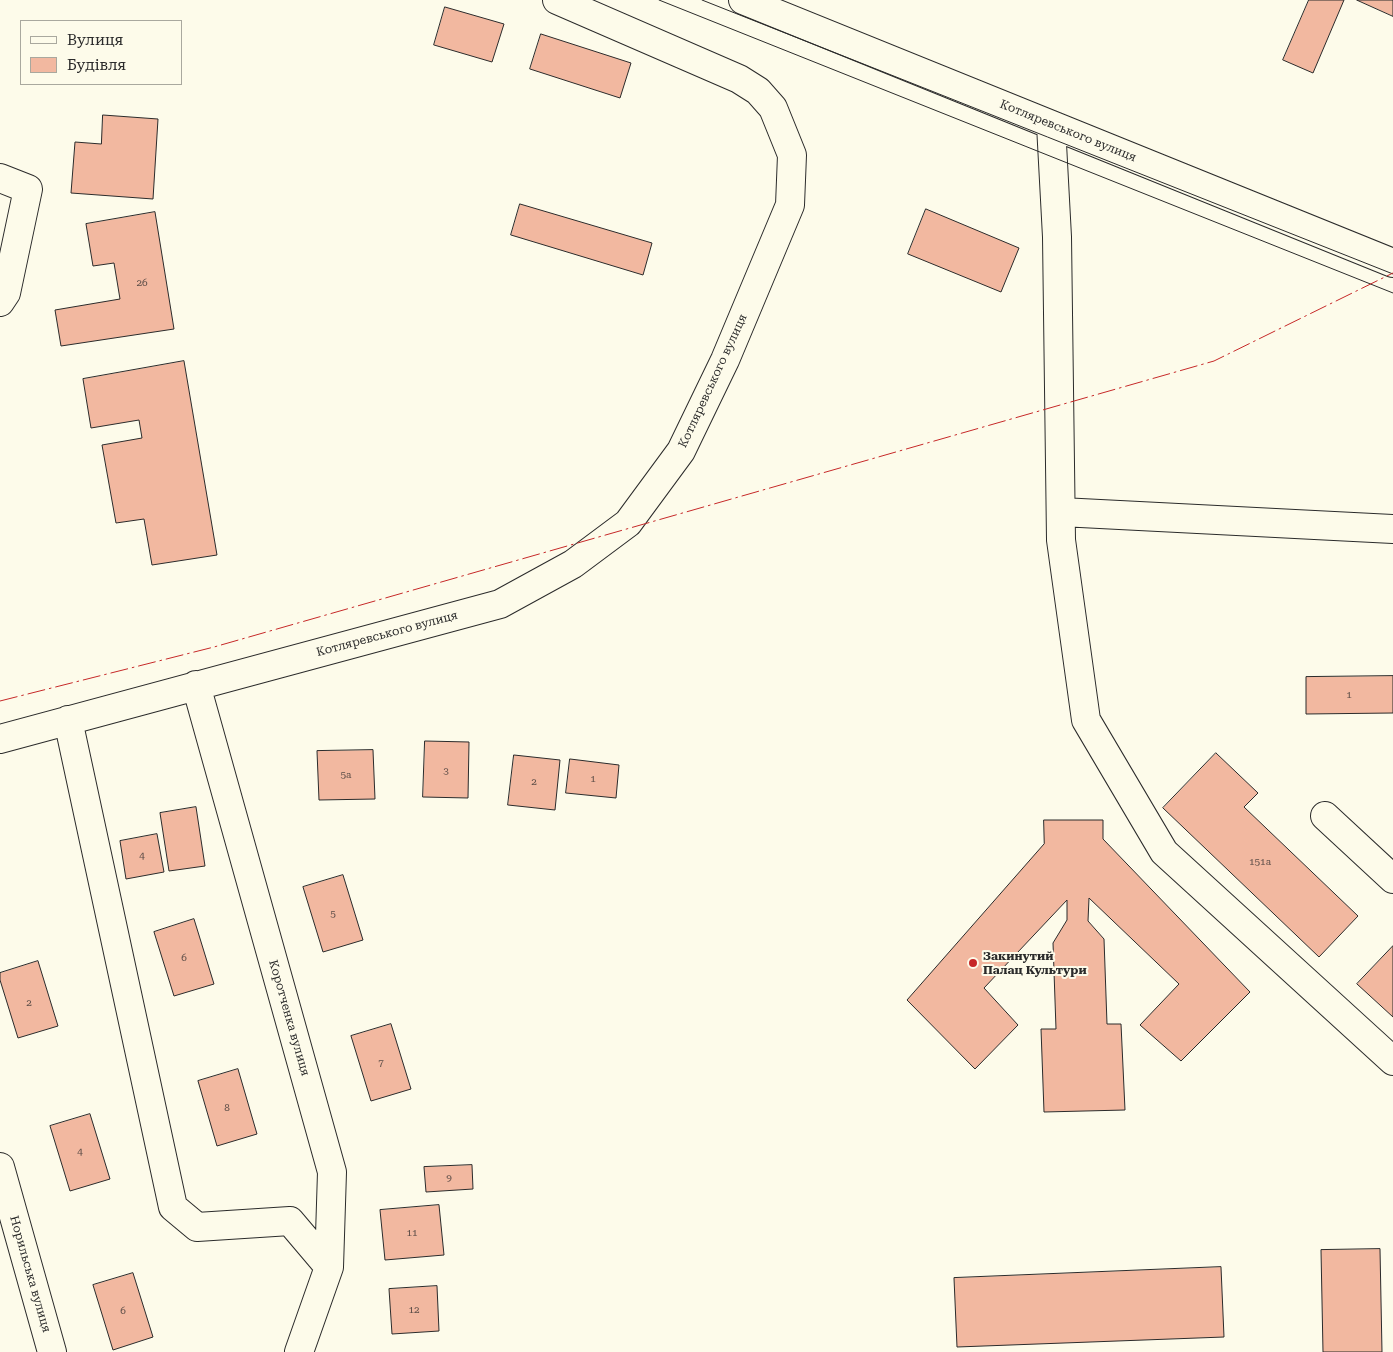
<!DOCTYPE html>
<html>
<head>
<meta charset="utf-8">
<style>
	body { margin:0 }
	#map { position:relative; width:1393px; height:1352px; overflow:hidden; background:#fdfbea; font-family:"Roboto Serif",serif }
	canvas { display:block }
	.legend { position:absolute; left:20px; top:20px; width:162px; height:65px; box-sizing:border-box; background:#fdfbea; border:1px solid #a9a89e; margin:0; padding:6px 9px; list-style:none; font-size:15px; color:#2b2b2b }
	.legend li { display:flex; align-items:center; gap:10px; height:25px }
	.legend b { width:25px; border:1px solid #a9a89e }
</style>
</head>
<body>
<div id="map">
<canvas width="1393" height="1352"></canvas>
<ul class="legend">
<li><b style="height:6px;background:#fdfbea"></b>Вулиця</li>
<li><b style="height:14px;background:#f2b8a0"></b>Будівля</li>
</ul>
</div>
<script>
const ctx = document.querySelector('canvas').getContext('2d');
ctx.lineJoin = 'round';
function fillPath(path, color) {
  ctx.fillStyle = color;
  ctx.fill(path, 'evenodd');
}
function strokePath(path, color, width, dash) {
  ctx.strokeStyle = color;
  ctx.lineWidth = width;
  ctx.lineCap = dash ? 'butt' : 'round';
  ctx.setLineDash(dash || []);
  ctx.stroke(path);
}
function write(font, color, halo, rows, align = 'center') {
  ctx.font = font + ' "Roboto Serif",serif';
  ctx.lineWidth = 4;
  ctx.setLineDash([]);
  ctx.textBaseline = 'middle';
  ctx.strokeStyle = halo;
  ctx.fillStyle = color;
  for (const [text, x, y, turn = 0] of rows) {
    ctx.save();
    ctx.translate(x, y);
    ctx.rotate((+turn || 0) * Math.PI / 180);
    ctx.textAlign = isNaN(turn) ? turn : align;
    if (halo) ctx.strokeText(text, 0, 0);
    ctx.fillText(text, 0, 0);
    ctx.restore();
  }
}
const building = new Path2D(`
	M1309,0H1344L1313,73L1283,60Z
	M1357,0H1393V16Z
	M445,7L504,24L492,62L434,45Z
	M541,34L631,63L620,98L530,69Z
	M103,115L158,119L153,199L71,193L75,142L101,144Z
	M520,204L652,243L643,275L511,235Z
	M926,209L1019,248L1001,292L908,254Z
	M155,212L174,329L61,346L55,310L120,299L114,263L93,266L86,224Z
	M184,361L217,555L152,565L144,519L116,523L102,445L142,438L139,420L91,428L83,379Z
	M1393,676V713L1306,714V677Z
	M425,741L469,742L468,798L423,797Z
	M373,750L375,799L319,800L317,751Z
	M1216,753L1258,793L1244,807L1358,916L1319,957L1163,808Z
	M514,755L560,760L555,810L508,805Z
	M570,759L619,765L616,798L566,793Z
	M196,807L205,866L169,871L160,813Z
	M1044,820H1103V839L1250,992L1181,1061L1140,1025L1179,984L1089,898L1088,921L1104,939L1107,1024H1121L1125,1110L1044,1112L1041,1029H1056L1053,943L1067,920V900L984,988L1018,1025L975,1069L907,1000L1044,844Z
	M157,834L164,872L126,879L120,841Z
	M343,875L363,940L323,952L303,887Z
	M194,919L214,984L174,996L154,932Z
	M1393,946V1017L1357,984Z
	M38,961L58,1026L18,1038L0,980V973Z
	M391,1024L411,1089L371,1101L351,1036Z
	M238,1069L257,1134L217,1146L198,1081Z
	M90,1114L110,1179L70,1191L50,1126Z
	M472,1165L473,1189L426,1192L424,1167Z
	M439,1205L444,1255L385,1260L380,1210Z
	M1380,1249L1382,1352H1323L1321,1250Z
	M1221,1267L1224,1337L957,1347L954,1278Z
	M133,1273L153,1337L113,1350L93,1285Z
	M437,1286L439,1331L392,1334L389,1289Z`);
const minor = new Path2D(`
	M743,0L1393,263
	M1051,125L1057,237L1061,540L1086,720L1164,852L1393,1061
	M0,178L28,189L6,293L0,302
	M1061,512L1393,529
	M196,685L332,1172L329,1267L299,1352
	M68,720L173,1207L197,1227L290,1221L329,1267
	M0,739L500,604L573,564L628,523L681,451L725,360L790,205L792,155L773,108L758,91L739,79L557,0
	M1325,816L1393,879
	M0,1167L52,1352`);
const tram = new Path2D(`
	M659,0L1393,293
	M702,0L1393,274`);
const power = new Path2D(`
	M0,701L214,647L1214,361L1393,273`);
const markers = [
	[973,963,5,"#c62828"]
];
const numberNames = [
	["26",142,283],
	["1",1349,695],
	["3",446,771],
	["5а",346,775],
	["1",593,779],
	["2",534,782],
	["4",142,856],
	["151а",1260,862],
	["5",333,914],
	["6",184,958],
	["2",29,1003],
	["7",381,1063],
	["8",227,1108],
	["4",80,1152],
	["9",449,1178],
	["11",412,1233],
	["12",414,1310],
	["6",123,1311]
];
const streetNames = [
	["Котляревського вулиця",1068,131,22],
	["Котляревського вулиця",713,381,-65],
	["Котляревського вулиця",387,634,-15],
	["Коротченка вулиця",289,1018,74],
	["Норильська вулиця",30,1274,74]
];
const poiNames = [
	["Закинутий",983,956],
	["Палац Культури",983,970]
];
fillPath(building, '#f2b8a0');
strokePath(building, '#2b2b2b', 1);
strokePath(minor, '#2b2b2b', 30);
strokePath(minor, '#fdfbea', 28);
strokePath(tram, '#2b2b2b', 1);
strokePath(power, '#c62828', 1, [18, 4, 2.5, 4]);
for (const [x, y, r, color] of markers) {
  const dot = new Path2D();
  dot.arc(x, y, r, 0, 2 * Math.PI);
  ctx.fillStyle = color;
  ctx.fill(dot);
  strokePath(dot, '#fdfbea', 2);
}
write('10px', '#5d4e48', null, numberNames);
write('12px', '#2b2b2b', '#fdfbea', streetNames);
write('bold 12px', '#2b2b2b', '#fdfbea', poiNames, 'left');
</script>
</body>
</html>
